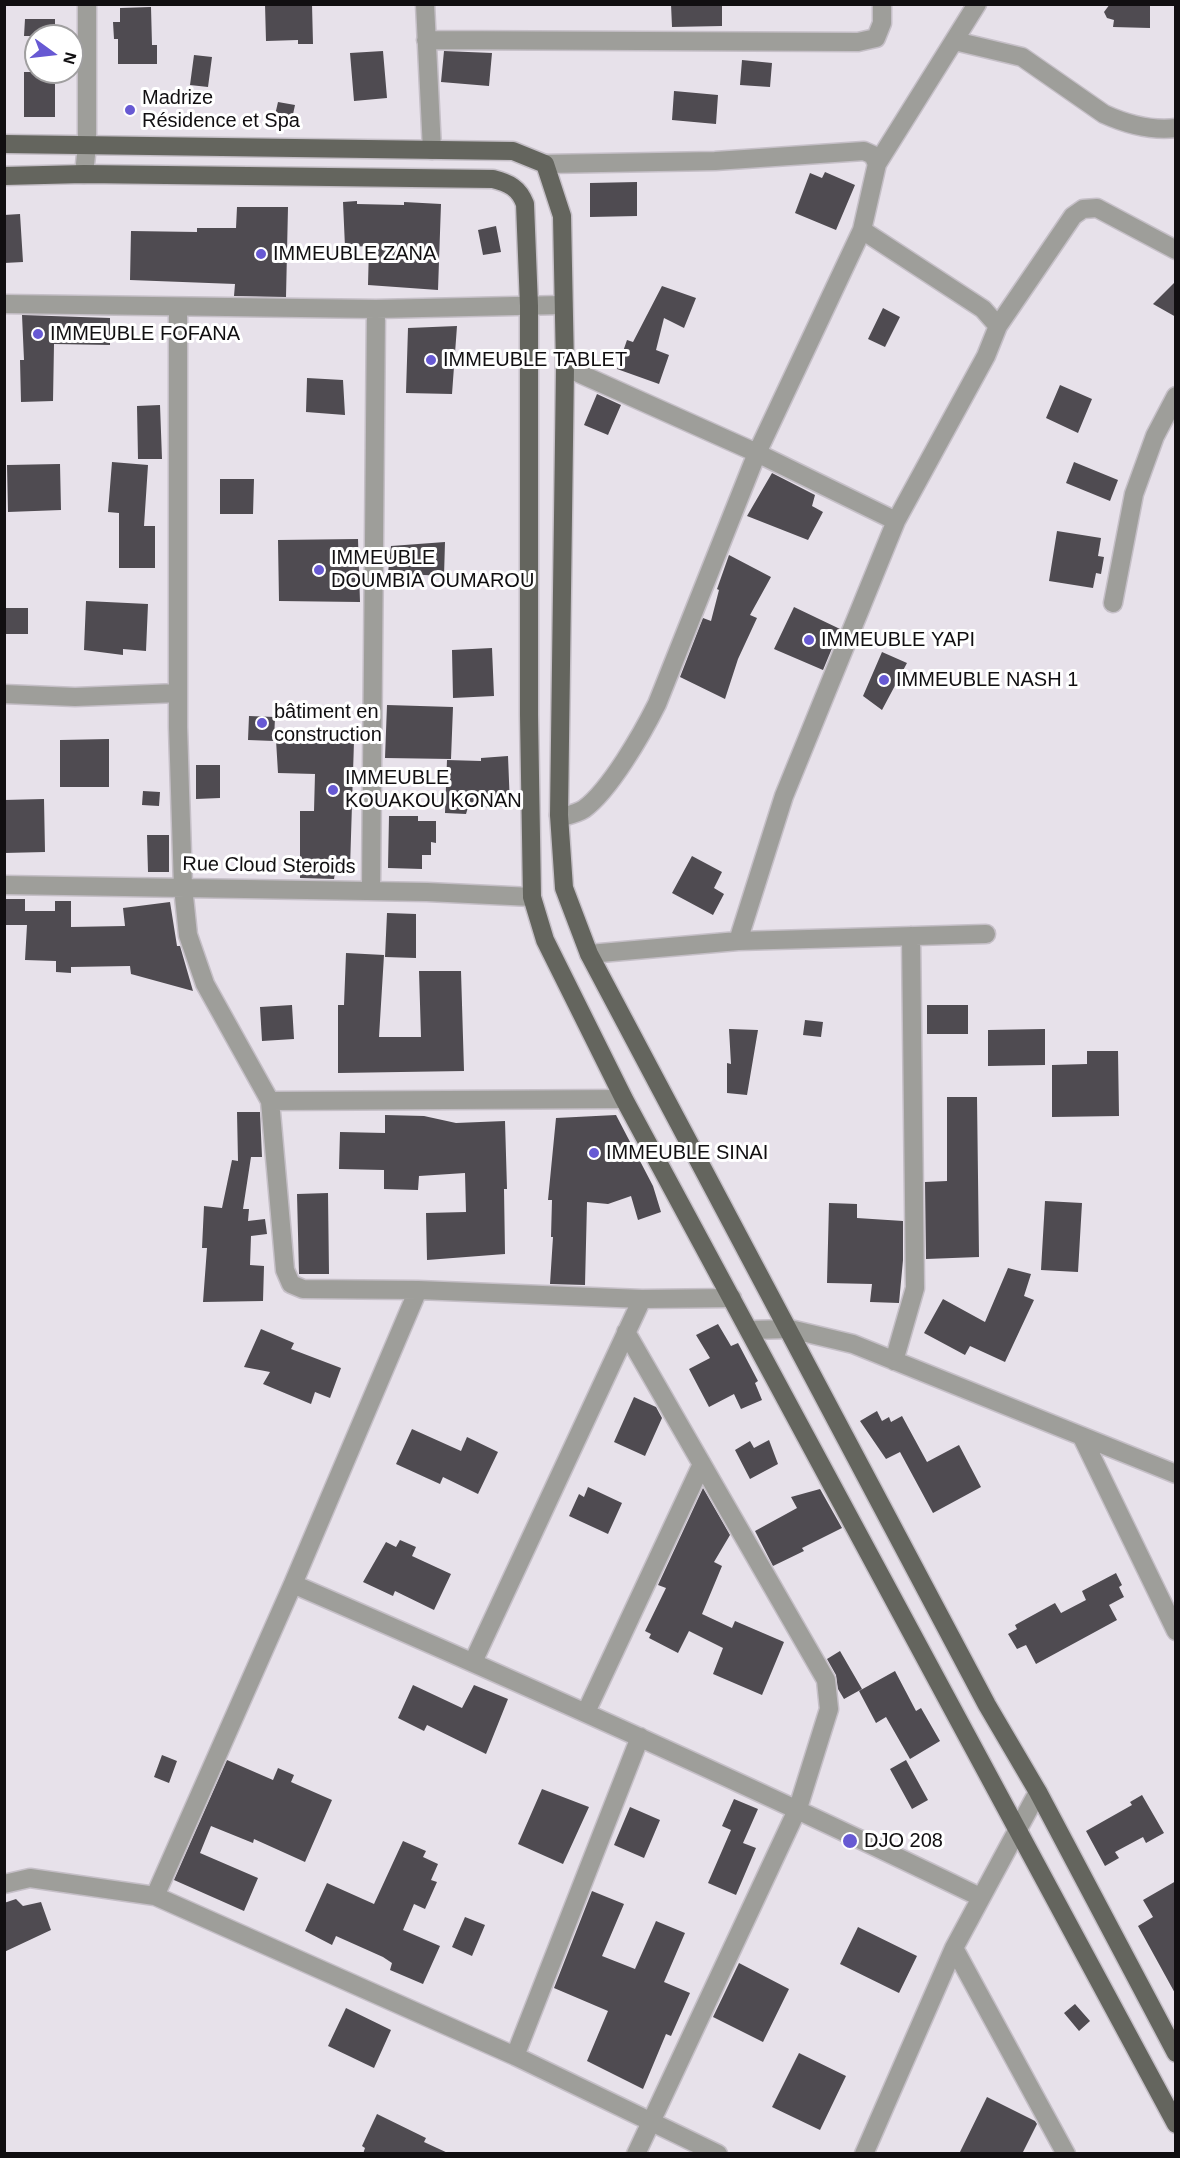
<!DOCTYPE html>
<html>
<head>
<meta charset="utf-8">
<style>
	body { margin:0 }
	#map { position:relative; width:1180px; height:2158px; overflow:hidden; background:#e7e1ea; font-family:Helvetica,sans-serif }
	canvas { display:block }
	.frame { position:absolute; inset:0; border:6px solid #110f11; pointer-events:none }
	.north { position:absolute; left:24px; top:24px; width:60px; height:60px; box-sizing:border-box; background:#fff; border:2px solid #a09fa0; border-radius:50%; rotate:105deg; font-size:16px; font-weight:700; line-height:24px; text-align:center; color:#110f11 }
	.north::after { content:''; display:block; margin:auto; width:21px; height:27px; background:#6759d3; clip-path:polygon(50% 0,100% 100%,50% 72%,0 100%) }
</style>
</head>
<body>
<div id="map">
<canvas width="1180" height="2158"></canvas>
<div class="frame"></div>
<div class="north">N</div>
</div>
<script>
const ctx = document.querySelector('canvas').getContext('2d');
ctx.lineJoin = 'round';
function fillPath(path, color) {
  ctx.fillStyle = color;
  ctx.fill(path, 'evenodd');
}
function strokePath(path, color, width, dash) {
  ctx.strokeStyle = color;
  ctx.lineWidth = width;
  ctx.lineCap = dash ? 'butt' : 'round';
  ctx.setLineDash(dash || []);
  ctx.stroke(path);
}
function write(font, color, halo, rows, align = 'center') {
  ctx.font = font + ' Helvetica,sans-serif';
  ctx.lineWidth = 6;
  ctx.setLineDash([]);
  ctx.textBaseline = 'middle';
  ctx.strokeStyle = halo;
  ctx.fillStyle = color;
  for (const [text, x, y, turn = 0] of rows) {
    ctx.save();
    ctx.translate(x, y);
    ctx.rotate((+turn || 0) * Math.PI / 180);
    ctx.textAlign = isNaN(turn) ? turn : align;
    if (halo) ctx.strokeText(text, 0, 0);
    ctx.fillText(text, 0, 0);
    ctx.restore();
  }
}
const building = new Path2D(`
	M265,4H312L313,44H298V40L266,41Z
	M671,4H722V26L672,27Z
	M1110,4L1150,5V28L1113,27L1114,20L1107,18L1104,12Z
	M151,7L152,45H157V64H118V39H114L113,22H120V8Z
	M25,19H55V36H24Z
	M383,51L387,98L354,101L350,53Z
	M444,51L492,53L489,86L441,82Z
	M194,55L212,57L208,87L190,85Z
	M742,60L772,63L770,87L740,85Z
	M24,72H55V117H24Z
	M674,91L718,95L716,124L672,120Z
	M278,102L295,105L292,119L275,115Z
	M825,172L855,185L836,230L795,213L810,173L822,178Z
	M637,182V216L590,217V183Z
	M357,201V204L404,205V202L441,204L438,290L368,285L369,246L345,247L343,202Z
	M237,207H288L286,297L234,296L235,284L130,280L131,231L197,232V228H236Z
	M20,214L23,262L4,263V215Z
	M496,226L501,252L483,255L478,230Z
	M1176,281V317L1153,304Z
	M662,286L696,298L684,328L664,318L656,350L669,355L659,384L617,369L627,340L633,342Z
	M883,308L900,317L885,347L868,339Z
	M22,315L110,318V345L54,344L53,401L21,402L20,360H24Z
	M457,326L452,394L406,393L408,328Z
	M307,378L343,380L345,415L306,412Z
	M1060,385L1092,399L1078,433L1046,418Z
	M597,394L621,405L608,435L584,425Z
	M160,405L162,459H138L137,406Z
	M112,462L148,465L144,526H155V568H119V513L108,512Z
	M1074,462L1118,480L1110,501L1066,483Z
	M60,464L61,510L8,512L7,465Z
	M772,473L815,495L812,506L823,512L808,540L747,516Z
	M220,479H254L253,514H220Z
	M1057,531L1101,538L1098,556L1104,557L1101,574L1096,573L1093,588L1049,581Z
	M358,539L360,602L279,601L278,540Z
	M445,542L444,576L405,574L404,582H387L391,546Z
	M729,555L771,577L750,615L757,618L738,659L725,699L680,677L703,618L711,621L719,590L717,589Z
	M86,601L148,604L146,651L123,649V655L84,650Z
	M794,607L840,629L823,670L774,649Z
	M4,608H28V634H4Z
	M492,648L494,696L453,698L452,650Z
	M882,652L907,663L882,710L863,696Z
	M387,705L453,707L451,759L385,758Z
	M249,716L275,717L274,741L248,740Z
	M109,739V787H60V740Z
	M276,740L354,741L350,868L336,867L334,879L300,878V811H314L315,774L278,773Z
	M508,756L510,806L472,808L469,804L466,814L445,813L447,760L481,761V758Z
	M196,765H220V798L196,799Z
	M143,791L160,792L159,806L142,805Z
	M44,799L45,852L4,853V800Z
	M389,816H418V821H436V843L431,842V855H422V869L388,868Z
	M147,835H169V872H148Z
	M692,856L722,872L714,888L724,894L713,915L672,893Z
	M4,899H25V911H55V901H71V927L125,926L123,908L170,902L177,946H180L193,991L131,974L130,966L71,967V973L56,972V961L25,960L27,925H4Z
	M387,913L416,914V958L385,957Z
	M346,953L384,955L379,1037H421L419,971H461L464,1071L338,1073V1005H344Z
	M292,1005L294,1039L262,1041L260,1007Z
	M927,1005H968V1034H927Z
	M805,1020L823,1022L821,1037L803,1035Z
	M729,1029L758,1030L747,1095L727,1093V1063L731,1064Z
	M1045,1029V1065L988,1066V1030Z
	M1087,1051H1118L1119,1116L1052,1117V1065L1087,1064Z
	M947,1097H977L979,1257L926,1259L925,1182L947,1181Z
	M237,1112H260L262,1157H251L243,1209H249L248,1221L265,1219L267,1234L251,1236L250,1265L264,1266L263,1301L203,1302L207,1248H202L204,1206L222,1208L232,1160L238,1161Z
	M385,1115L424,1116L456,1123L505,1121L507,1189H504L505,1254L427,1260L426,1213L466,1212L465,1173L419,1176L418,1190L384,1189V1170L339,1169L340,1132L385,1133Z
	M616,1115L653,1186L661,1212L638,1220L631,1196L608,1204L587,1202L585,1285L550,1284L553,1237H551L552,1200H548L556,1118Z
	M328,1193L329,1274H299L297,1194Z
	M1045,1201L1082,1203L1078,1272L1041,1270Z
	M829,1203L857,1204V1218L903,1221V1260L899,1303L870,1302L872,1284L827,1283Z
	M1008,1268L1031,1274L1024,1296L1034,1300L1005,1362L970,1346L965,1355L924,1333L943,1299L985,1322Z
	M718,1324L731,1346L738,1343L758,1381L755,1383L762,1400L741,1409L734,1394L709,1407L689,1369L710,1358L696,1335Z
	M261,1329L294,1343L291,1349L341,1368L330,1398L315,1392L311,1404L263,1384L270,1372L244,1367Z
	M634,1397L656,1407L662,1418L645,1456L614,1442Z
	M877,1411L882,1421L889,1417L891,1422L902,1416L927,1462L959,1445L981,1487L933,1513L900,1452L886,1459L860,1421Z
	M412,1429L461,1451L467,1437L498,1452L478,1494L443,1477L440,1484L396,1464Z
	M769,1440L778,1464L750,1479L735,1450L750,1441L754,1448Z
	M588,1487L622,1503L608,1534L569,1516L579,1494L584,1497Z
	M703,1488L730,1535L714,1562L722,1566L702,1614L732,1628L735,1621L784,1642L762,1695L713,1674L723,1648L689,1631L678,1653L649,1638L651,1634L645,1631L666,1588L658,1585Z
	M820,1489L842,1528L802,1548L804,1551L773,1566L755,1531L797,1508L791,1497Z
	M400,1540L416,1547L412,1556L451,1574L434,1610L395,1591L393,1596L363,1582L386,1542L396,1547Z
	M1116,1573L1122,1585L1119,1587L1124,1597L1109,1605L1117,1620L1036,1664L1026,1645L1017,1649L1008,1634L1017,1629L1015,1625L1055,1603L1061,1613L1086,1600L1082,1591Z
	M840,1651L862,1689L844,1699L838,1689L836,1675L827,1659Z
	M895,1671L916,1711L921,1708L940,1741L910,1759L886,1717L876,1723L859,1691Z
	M413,1685L462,1708L474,1685L508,1699L486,1754L427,1725L424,1731L398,1718Z
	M162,1755L177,1761L169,1783L154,1777Z
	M227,1760L273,1780L278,1768L294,1775L291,1782L332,1800L305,1862L254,1839L253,1843L211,1826L200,1853L258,1878L244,1911L174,1880Z
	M906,1760L928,1800L912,1809L890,1769Z
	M542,1789L589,1807L563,1864L518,1844Z
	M1142,1795L1164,1833L1146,1843L1143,1837L1115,1852L1119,1858L1105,1866L1086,1831L1132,1805L1130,1802Z
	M734,1799L758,1809L743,1843L756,1848L736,1895L708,1883L731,1830L722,1826Z
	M630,1807L660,1820L644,1858L614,1845Z
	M403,1841L426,1851L423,1857L438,1864L431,1880L437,1882L425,1909L414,1904L403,1930L440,1946L423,1984L390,1970L392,1963L383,1957L336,1936L332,1945L305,1931L327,1883L374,1904Z
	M1176,1881V1995L1138,1926L1153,1917L1143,1900Z
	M592,1891L624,1904L602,1956L635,1969L656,1921L685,1933L664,1982L690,1993L671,2036L666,2034L643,2089L587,2061L608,2011L554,1988Z
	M16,1899L23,1906L41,1902L51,1930L4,1952V1903Z
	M465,1917L485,1925L472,1956L452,1947Z
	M858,1927L917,1956L899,1993L840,1964Z
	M739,1963L789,1989L763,2042L713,2017Z
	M1075,2004L1090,2021L1079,2031L1064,2013Z
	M346,2008L391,2030L374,2068L328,2046Z
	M799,2053L846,2076L820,2130L772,2107Z
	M987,2097L1035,2121L1037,2124L1022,2154H959Z
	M377,2114L426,2138L424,2142L450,2154H363L365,2148L362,2146Z`);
const minor = new Path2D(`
	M425,4L432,150
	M426,40L858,42L876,38L882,23V4
	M955,41L1022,57L1104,114C1126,124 1151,131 1176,128
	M545,164L715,161L864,151L873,155L877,164L862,230L757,453L657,704C642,734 610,790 584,809C578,813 569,815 562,817L559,815
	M877,164L977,4
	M84,174L87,145V4
	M4,304L376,309L562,305
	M178,307V727L183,887L188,935L205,984L270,1101L285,1270L291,1284L303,1289L418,1290L642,1299L732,1298
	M998,326L1073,216L1083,209L1097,208L1176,250
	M565,367L757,453L896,521
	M1113,603L1134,494L1155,436L1176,396
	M4,694L75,697L178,693
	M4,885L427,892L532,897
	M371,891L376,309
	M738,941L784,796L896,521L986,356L998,326L983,309L862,230
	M589,954L738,941L986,934
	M270,1101L624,1099
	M749,1330L790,1329L853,1344L1176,1474
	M626,1332L826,1680L829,1709L798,1808L636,2154
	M894,1361L915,1288L911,936
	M1082,1437L1176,1631
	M293,1584C524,1684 754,1787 980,1897
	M473,1662L642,1299
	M586,1712L702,1464
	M4,1884L30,1878L155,1896L515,2056L718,2154
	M155,1896L293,1584L418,1290
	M954,1948L1066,2154
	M515,2056L640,1737
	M864,2154L954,1948L1038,1792`);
const major = new Path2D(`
	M4,144L513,151L545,164L562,216L565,367L559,815L564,888L589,954L987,1705L1038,1792L1176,2053
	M4,176L84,174L493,179C509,183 519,188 525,204L529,306V715L532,897L545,940L624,1099L1176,2124`);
const markers = [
	[130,110,6,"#6759d3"],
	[261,254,6,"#6759d3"],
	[38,334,6,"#6759d3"],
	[431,360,6,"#6759d3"],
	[319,570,6,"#6759d3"],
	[809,640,6,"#6759d3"],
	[884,680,6,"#6759d3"],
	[262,723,6,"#6759d3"],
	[333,790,6,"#6759d3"],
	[594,1153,6,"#6759d3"],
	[850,1841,8,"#6759d3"]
];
const poiNames = [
	["Madrize",142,98],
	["Résidence et Spa",142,121],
	["IMMEUBLE ZANA",273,254],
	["IMMEUBLE FOFANA",50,334],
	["IMMEUBLE TABLET",443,360],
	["IMMEUBLE",331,558],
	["DOUMBIA OUMAROU",331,581],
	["IMMEUBLE YAPI",821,640],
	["IMMEUBLE NASH 1",896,680],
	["bâtiment en",274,712],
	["construction",274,735],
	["IMMEUBLE",345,778],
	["KOUAKOU KONAN",345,801],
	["IMMEUBLE SINAI",606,1153],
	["DJO 208",864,1841]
];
const streetNames = [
	["Rue Cloud Steroids",269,866,1]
];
fillPath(building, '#4f4b51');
strokePath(minor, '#c5bfc7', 21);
strokePath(major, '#c5bfc7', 21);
strokePath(minor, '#9e9e9a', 18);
strokePath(major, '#64655e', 18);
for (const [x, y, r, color] of markers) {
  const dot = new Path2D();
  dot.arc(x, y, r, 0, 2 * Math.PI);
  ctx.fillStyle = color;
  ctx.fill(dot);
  strokePath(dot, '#fff', 2);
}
write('20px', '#110f11', '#fff', poiNames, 'left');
write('20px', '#110f11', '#fff', streetNames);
</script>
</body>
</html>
